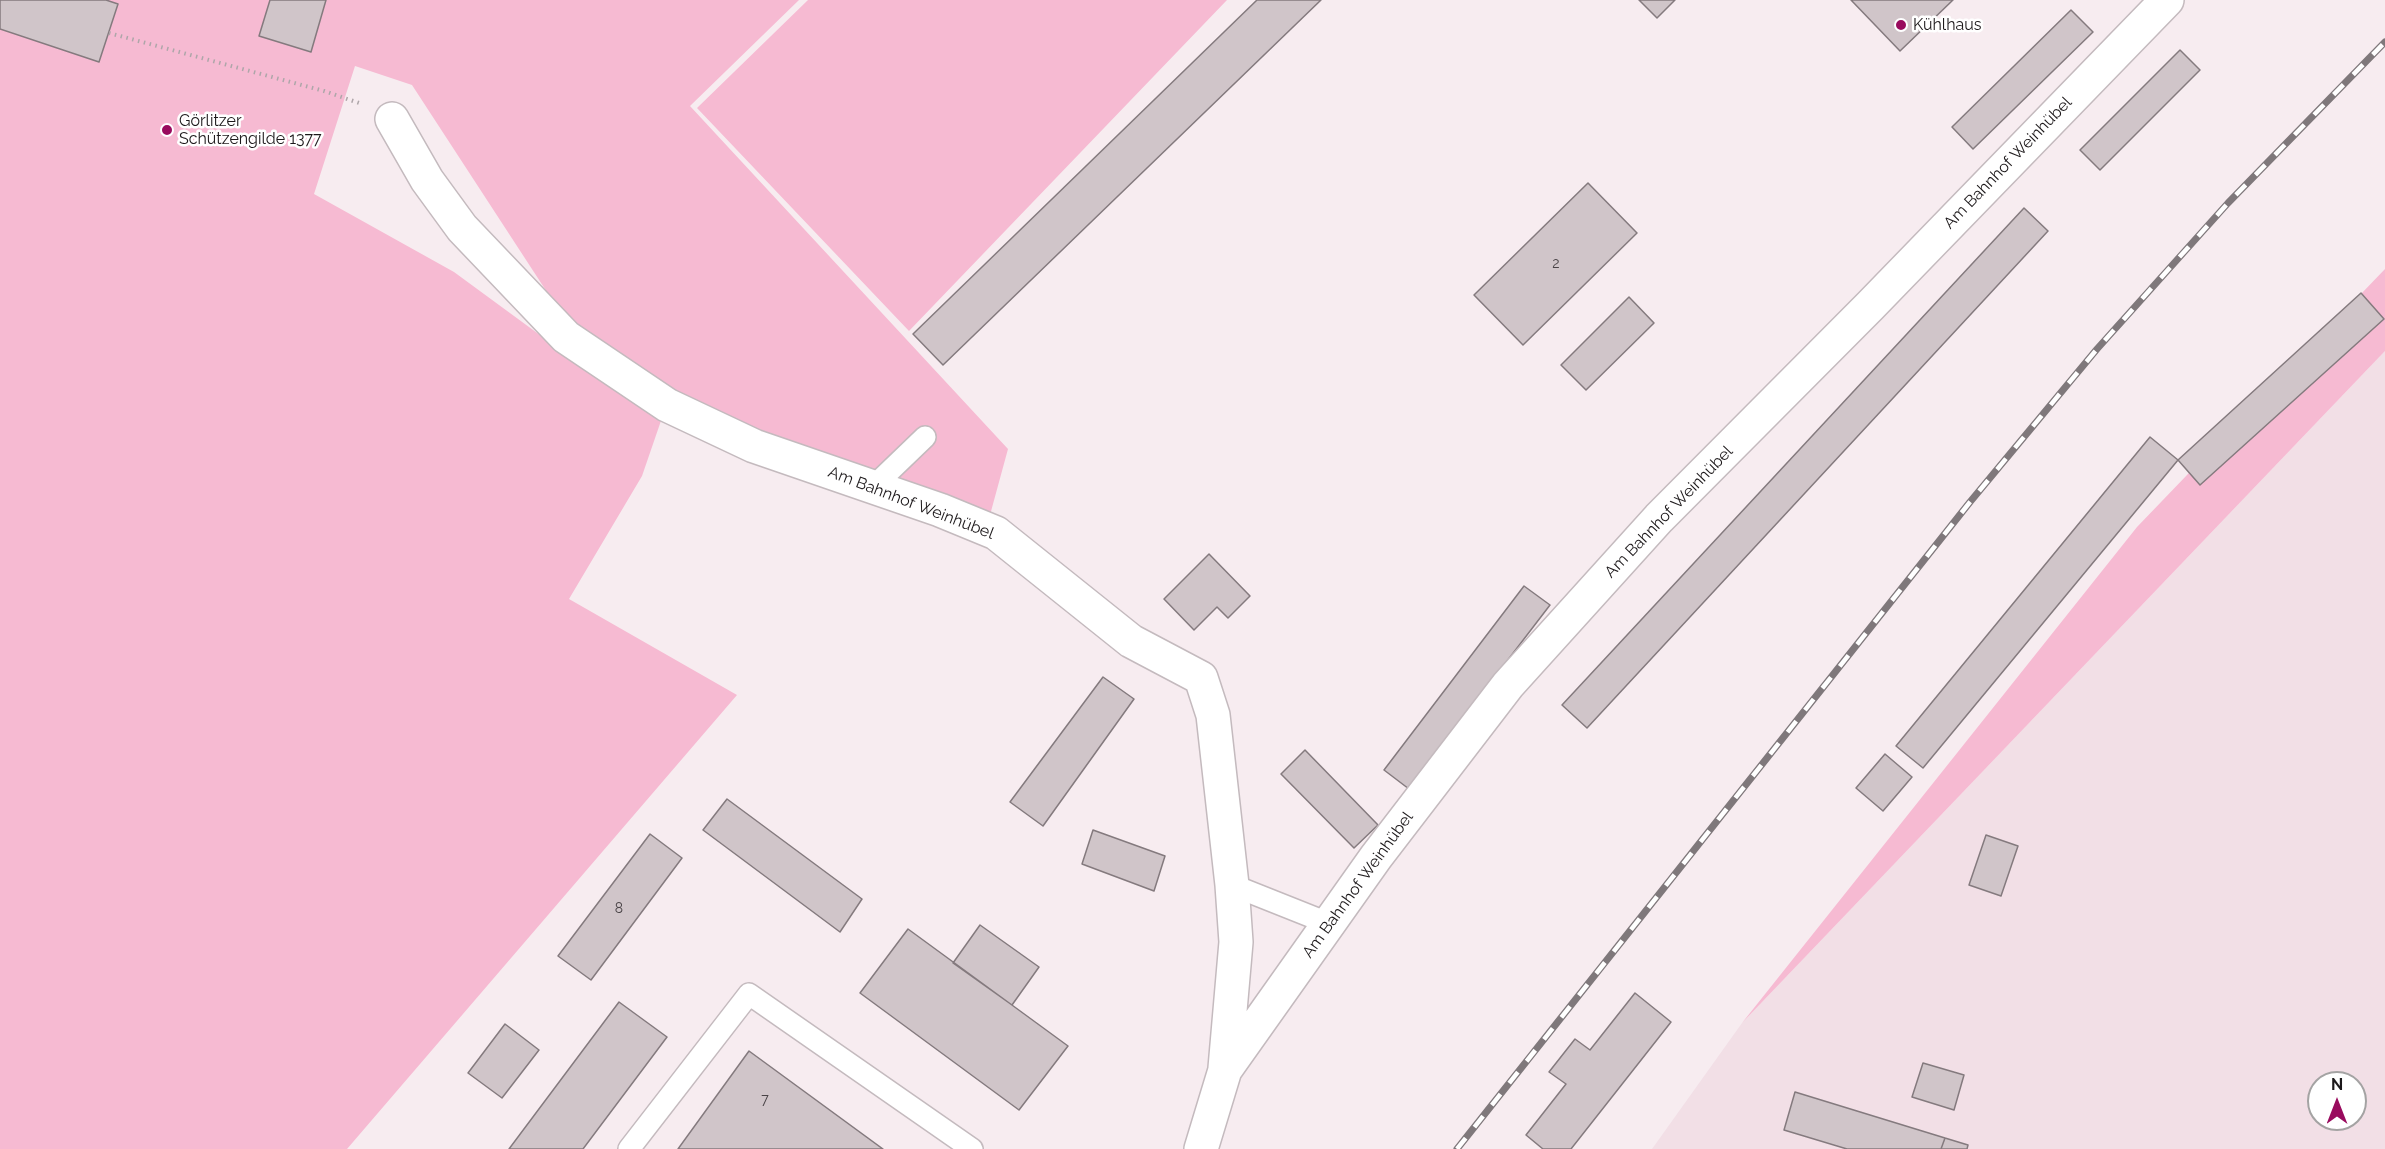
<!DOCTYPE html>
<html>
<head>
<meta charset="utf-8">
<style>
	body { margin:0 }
	#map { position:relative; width:2385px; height:1149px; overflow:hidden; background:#f7ecf0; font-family:Raleway,sans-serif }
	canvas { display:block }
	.north { position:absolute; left:2307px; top:1071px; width:60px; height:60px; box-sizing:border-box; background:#fff; border:2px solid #a4a3a3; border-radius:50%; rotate:0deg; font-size:16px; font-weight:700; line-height:24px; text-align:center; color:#1c181a }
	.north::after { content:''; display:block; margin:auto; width:21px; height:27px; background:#990b5e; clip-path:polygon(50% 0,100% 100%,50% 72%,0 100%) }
</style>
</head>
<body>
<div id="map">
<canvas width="2385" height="1149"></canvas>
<div class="north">N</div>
</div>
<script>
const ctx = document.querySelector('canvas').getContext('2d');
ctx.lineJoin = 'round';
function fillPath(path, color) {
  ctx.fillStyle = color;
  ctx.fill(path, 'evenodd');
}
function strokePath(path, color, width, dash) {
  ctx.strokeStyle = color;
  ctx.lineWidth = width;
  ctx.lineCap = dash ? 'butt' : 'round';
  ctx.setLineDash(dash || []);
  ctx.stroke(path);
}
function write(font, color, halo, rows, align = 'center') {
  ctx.font = font + ' Raleway,sans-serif';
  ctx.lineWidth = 5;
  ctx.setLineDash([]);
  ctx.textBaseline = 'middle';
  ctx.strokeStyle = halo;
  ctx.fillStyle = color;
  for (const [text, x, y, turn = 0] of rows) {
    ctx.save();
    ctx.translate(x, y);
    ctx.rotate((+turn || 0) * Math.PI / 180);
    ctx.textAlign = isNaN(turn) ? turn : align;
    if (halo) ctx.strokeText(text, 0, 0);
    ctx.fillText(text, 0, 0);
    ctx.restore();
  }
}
const built = new Path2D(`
	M2385,351V1149H1652L1742,1023ZM2319,1083H2355V1119H2319Z`);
const green = new Path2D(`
	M0,0H799L690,106L1008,449L990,515L669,396L573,332L412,85L355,66L314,194L454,272L559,349L664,412L642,476L569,599L737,695L347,1149H0Z
	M808,0H1227L909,331L697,108Z
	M2385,269V351L1742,1023L2137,527Z`);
const building = new Path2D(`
	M0,0H106L118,4L99,62L0,29Z
	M270,0H326L311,52L259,36Z
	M1257,0H1321L943,365L913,334Z
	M1639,0H1675L1657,18Z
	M1851,0H1953L1900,51Z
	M2071,10L2093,32L1973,149L1952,127Z
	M2180,50L2200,70L2100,170L2080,150Z
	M1588,183L1637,233L1523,345L1474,295Z
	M2024,208L2048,231L1587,728L1562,705Z
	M2361,293L2384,319L2200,485L2178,460Z
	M1629,297L1654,323L1586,390L1561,365Z
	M2150,437L2178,460L1923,768L1896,746Z
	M1209,554L1250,596L1228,618L1217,607L1194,630L1164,599Z
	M1524,586L1550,605L1409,789L1384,770Z
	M1103,677L1134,699L1043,826L1010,802Z
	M1305,750L1378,825L1354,848L1281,774Z
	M1885,754L1912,777L1883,811L1856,788Z
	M727,799L862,899L840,932L703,830Z
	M1093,830L1165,856L1154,891L1082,864Z
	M650,834L682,858L591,980L558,956Z
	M1986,835L2018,846L2001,896L1969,885Z
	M980,925L1039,967L1012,1005L953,963Z
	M908,929L1068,1046L1019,1110L860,993Z
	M1635,993L1671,1022L1571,1149H1543L1526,1135L1566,1084L1549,1072L1575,1039L1590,1050Z
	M619,1002L667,1037L583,1149H509Z
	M505,1024L539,1050L502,1098L468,1073Z
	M749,1051L883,1149H678Z
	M1923,1063L1964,1075L1954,1110L1912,1097Z
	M1795,1092L1945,1138L1941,1149H1847L1784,1130Z
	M1945,1138L1968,1145L1967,1149H1941Z`);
const path = new Path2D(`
	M109,33L324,91L359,103`);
const service = new Path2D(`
	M873,487L925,437
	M1232,885L1330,924
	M629,1149L749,994L972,1149`);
const minor = new Path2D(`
	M392,119L427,180L462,228L566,337L667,405L754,446L940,510L996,533L1131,641L1201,678L1213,715L1232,885L1236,942L1225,1068
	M1201,1149L1225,1070L1376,857L1508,685L1659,518L1870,306L2167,0`);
const rail = new Path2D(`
	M1457,1149L1970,502L2097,349L2228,203L2385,42`);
const markers = [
	[1901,25,6,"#990b5e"],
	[167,130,6,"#990b5e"]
];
const numberNames = [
	["2",1556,264],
	["8",619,909],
	["7",765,1100]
];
const poiNames = [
	["Kühlhaus",1913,25],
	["Görlitzer",179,121],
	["Schützengilde 1377",179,139]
];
const streetNames = [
	["Am Bahnhof Weinhübel",2008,163,-46],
	["Am Bahnhof Weinhübel",911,503,21],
	["Am Bahnhof Weinhübel",1669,512,-46],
	["Am Bahnhof Weinhübel",1358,885,-54]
];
fillPath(built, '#f2dfe6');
fillPath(green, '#f6bad2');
fillPath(building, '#d0c5c9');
strokePath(building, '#847a7e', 1.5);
strokePath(service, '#c4babe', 24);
strokePath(minor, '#c4babe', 36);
strokePath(path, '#aea6a9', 4, [1.5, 4.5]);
strokePath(service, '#fff', 21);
strokePath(minor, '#fff', 33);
strokePath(rail, '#7f787b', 7);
strokePath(rail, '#fff', 4.5, [14]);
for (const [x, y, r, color] of markers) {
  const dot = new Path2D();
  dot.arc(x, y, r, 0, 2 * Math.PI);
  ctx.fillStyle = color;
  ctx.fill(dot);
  strokePath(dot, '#fff', 2);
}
write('14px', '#494346', null, numberNames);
write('16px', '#1c181a', '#fff', poiNames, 'left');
write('16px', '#1c181a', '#fff', streetNames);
</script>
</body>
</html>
